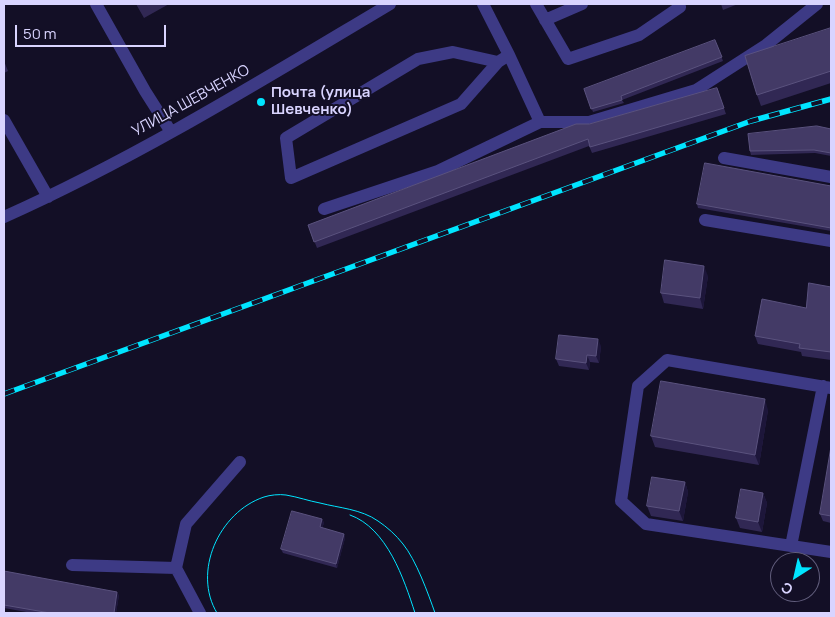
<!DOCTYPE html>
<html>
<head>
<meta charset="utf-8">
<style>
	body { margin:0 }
	#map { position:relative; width:835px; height:617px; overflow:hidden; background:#130f26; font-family:Manrope,sans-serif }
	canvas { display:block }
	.frame { position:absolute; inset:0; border:5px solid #d9d4ff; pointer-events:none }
	.north { position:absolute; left:770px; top:552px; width:50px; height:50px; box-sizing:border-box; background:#130f26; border:1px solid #625e7d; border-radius:50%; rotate:215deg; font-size:14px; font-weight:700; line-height:20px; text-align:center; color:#d9d4ff }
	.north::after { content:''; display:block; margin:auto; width:18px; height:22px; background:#00e5ff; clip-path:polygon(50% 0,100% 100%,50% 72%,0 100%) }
	.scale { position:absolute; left:15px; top:25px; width:151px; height:22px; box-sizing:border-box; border:2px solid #d9d4ff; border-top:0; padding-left:6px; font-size:15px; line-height:18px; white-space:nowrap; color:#d9d4ff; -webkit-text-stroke:4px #130f26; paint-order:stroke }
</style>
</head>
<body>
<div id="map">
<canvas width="835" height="617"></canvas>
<div class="frame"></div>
<div class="north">С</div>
<div class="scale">50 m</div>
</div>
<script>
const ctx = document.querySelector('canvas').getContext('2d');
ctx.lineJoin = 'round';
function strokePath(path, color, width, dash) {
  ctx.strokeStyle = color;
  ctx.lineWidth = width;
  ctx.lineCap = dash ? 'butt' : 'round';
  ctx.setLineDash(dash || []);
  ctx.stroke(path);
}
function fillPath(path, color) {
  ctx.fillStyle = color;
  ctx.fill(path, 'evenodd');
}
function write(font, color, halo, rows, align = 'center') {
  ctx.font = font + ' Manrope,sans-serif';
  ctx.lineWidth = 4;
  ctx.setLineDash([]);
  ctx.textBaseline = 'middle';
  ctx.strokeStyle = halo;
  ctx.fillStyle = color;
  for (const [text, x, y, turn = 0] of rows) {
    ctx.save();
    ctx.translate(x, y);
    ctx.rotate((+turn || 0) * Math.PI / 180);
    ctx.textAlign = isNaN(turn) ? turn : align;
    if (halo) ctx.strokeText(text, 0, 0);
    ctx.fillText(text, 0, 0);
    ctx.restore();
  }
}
const minor = new Path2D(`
	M96,4L145,91L171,132
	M536,4L568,59L639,35L680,7L679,4
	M545,20L582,4
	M498,62L453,52L418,59L286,138L291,178L461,104L498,62L509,55
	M4,120L48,197
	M540,122H589L696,90L766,45L817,4
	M724,158L831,177
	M324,209L438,171L540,122L509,55L483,4
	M4,217C138,157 264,79 390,4
	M705,220L831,241
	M831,388L667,360L638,386L621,501L646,524L831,552
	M791,546L823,386
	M72,565L176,568
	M200,613L176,568L186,524L240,462`);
const tram = new Path2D(`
	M350,515C387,528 404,579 415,613
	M217,613C192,572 219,512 264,497C270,495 279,494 286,495C298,497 309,501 320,503C339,508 361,509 378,521C387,527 396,535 403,544C416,560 428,593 435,613`);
const rail = new Path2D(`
	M4,394L751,121L831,99`);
const wall = new Path2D(`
	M136,4H169L144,18Z
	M721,4H738L723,10Z
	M831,28V83L761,106L757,95Z
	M715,40L723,61L622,100L624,103L593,112L584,89Z
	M4,61L8,71L4,73Z
	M717,88L726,114L592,153L589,146L317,248L308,225L589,124Z
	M831,129V156L815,153L751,155L750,151Z
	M831,186V231L698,208L697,204Z
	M708,276L703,309L664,303L661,293Z
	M831,287V360L802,356L801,352L758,344L755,336L806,308Z
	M601,346L599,363L590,362L589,370L559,366L556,359Z
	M768,410L759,465L655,447L651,436Z
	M831,447V523L823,521L820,514Z
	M685,482L688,492L683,521L651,516L647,506Z
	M763,493L767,503L762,532L740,528L736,518Z
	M322,519L324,523L322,528L344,534L345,538L337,568L283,553L281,549Z
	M4,571L119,595L116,613H32L4,608Z`);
const shadedWall = new Path2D(`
	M704,266L708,276L703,309L700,298Z
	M598,339L601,346L599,363L596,356Z
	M587,355L590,362L589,370L586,363Z
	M765,399L768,410L759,465L755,455Z
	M685,482L688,492L683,521L679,511Z
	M763,493L767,503L762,532L758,522Z
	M322,519L324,523L321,531L320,527Z
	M344,534L345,538L337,568L336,564Z
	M117,592L119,595L116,613H114Z`);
const building = new Path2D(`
	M831,28V71L757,95L745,56Z
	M715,40L722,57L621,96L622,100L591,109L584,89Z
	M717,88L724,108L590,147L588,139L314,242L308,225L576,124H589Z
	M817,126L831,129V153L814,150L750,151L748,134Z
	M705,163L831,186V228L697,204Z
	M665,260L704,266L700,298L661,293Z
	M809,283L831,287V352L799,348L800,344L755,336L762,299L806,308Z
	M559,335L598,339L596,356L587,355L586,363L556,359Z
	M661,381L765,399L755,455L651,436Z
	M831,447V516L820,514Z
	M652,477L685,482L679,511L647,506Z
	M741,489L763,493L758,522L736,518Z
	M292,511L322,519L320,527L344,534L336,564L281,549Z
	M4,571L117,592L114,613H50L4,605Z`);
const markers = [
	[261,102,5,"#00e5ff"]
];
const poiNames = [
	["Почта (улица",271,93],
	["Шевченко)",271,110]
];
const streetNames = [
	["УЛИЦА ШЕВЧЕНКО",191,101,-29]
];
strokePath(minor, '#3d3a85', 12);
strokePath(tram, '#00e5ff', 1);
strokePath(rail, '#00e5ff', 5.5);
strokePath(rail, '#130f26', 4, [11]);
fillPath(wall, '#312854');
fillPath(shadedWall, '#1d163a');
fillPath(building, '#433a66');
strokePath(building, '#5a527e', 1);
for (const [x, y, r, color] of markers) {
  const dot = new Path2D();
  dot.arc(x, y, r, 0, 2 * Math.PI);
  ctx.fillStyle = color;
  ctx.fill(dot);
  strokePath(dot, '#130f26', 2);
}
write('bold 15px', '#d9d4ff', '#130f26', poiNames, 'left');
write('15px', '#d9d4ff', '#130f26', streetNames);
</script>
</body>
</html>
